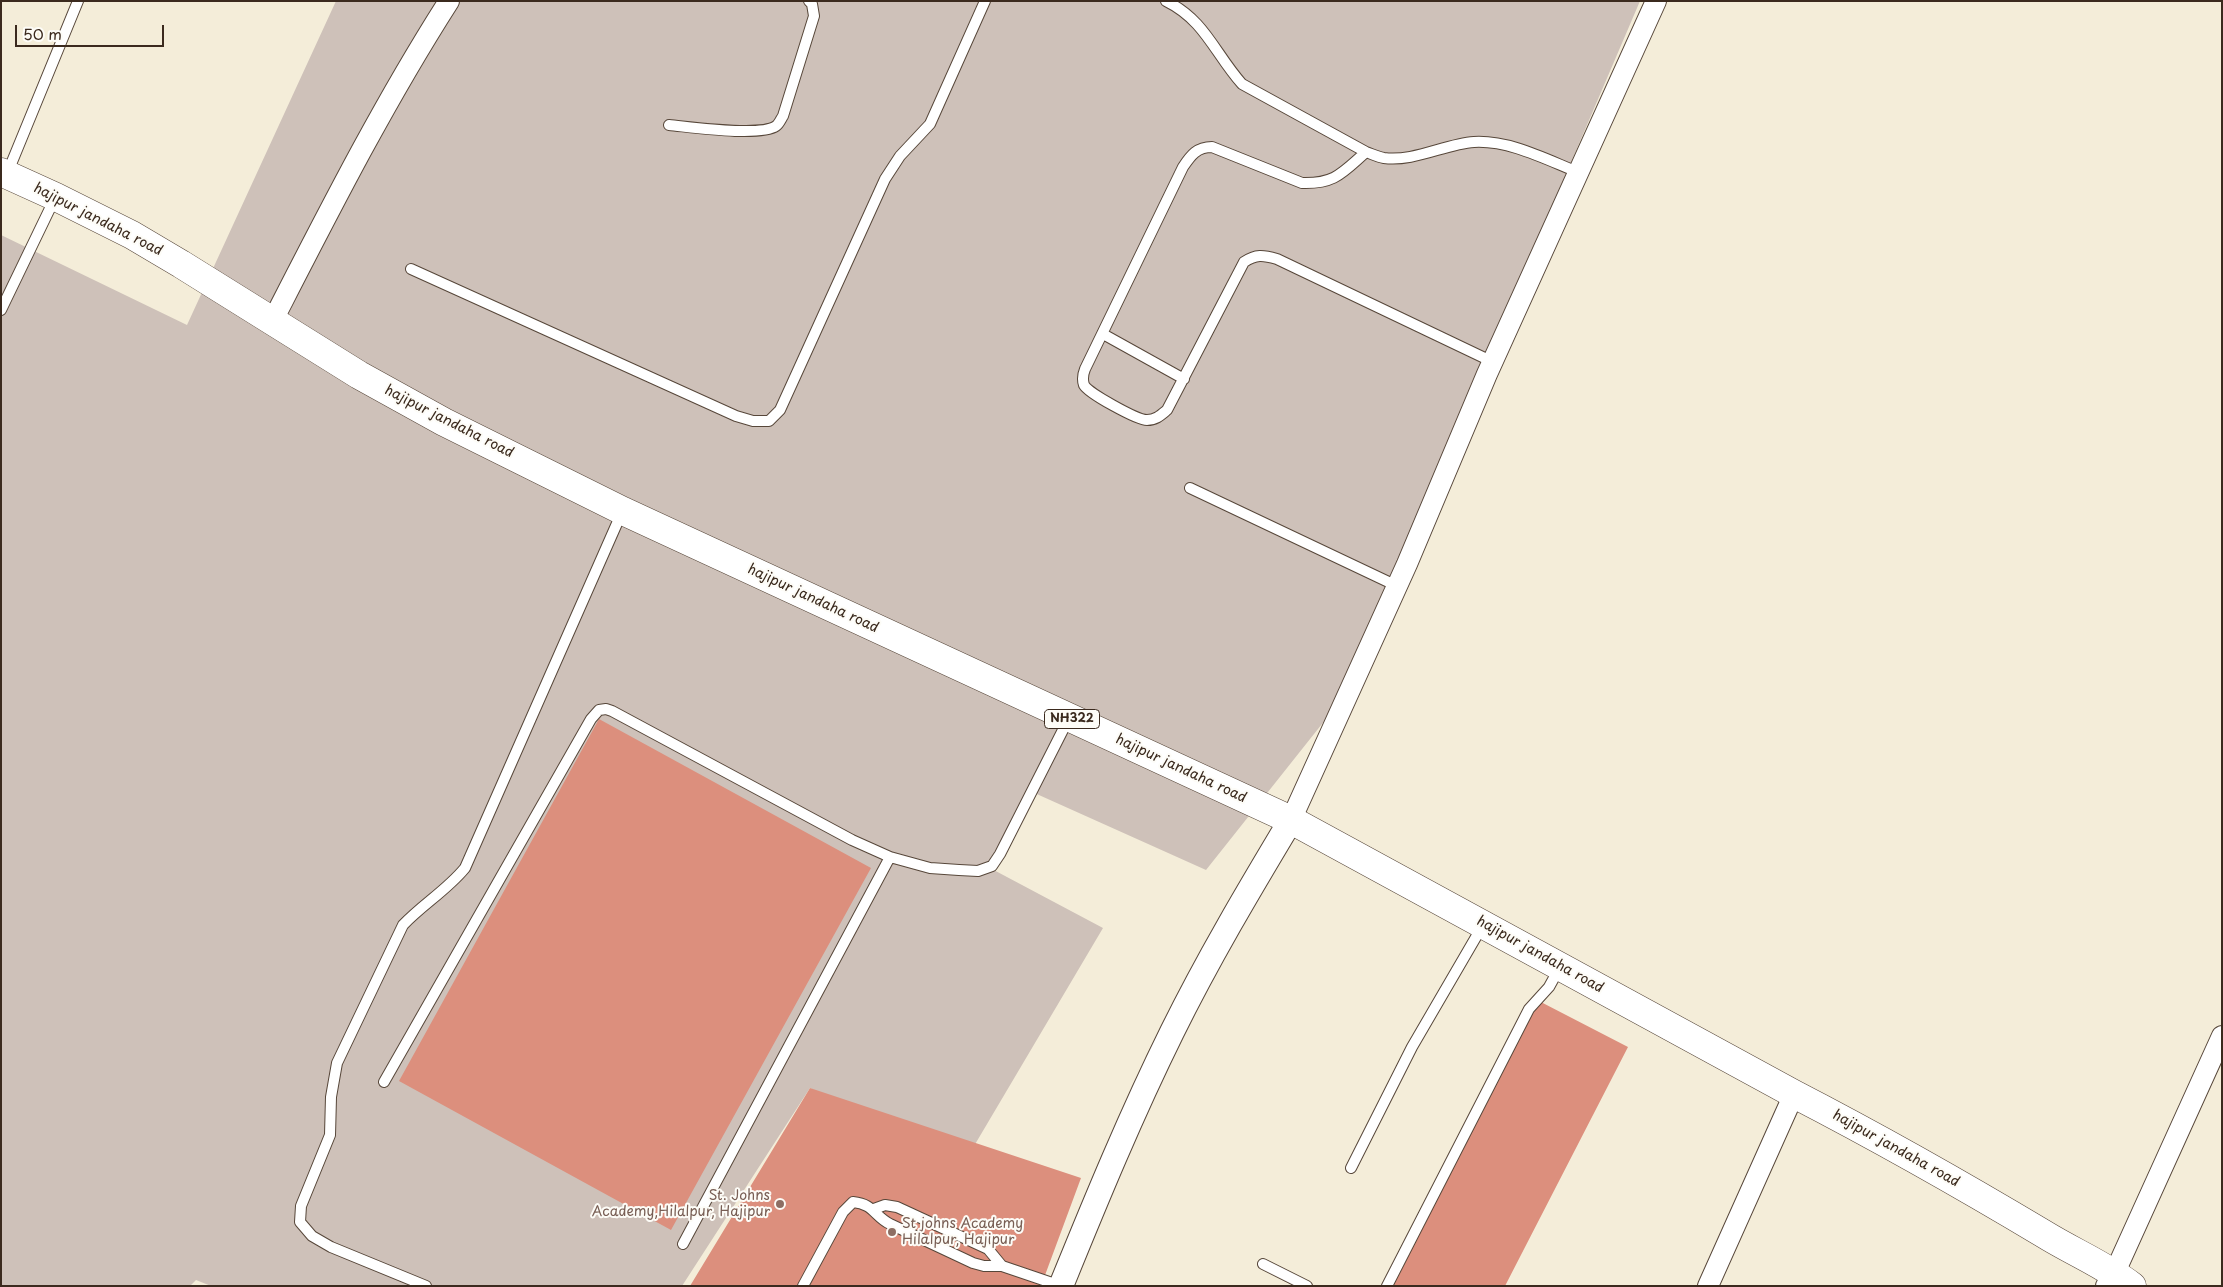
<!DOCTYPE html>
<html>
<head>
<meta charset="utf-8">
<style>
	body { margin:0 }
	#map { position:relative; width:2223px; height:1287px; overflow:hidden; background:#f4edd9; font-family:"Playpen Sans",sans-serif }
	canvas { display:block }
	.frame { position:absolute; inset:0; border:2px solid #3b2a1e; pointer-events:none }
	.scale { position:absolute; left:15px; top:25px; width:149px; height:22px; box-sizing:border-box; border:2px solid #3b2a1e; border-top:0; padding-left:6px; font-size:15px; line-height:18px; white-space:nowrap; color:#3b2a1e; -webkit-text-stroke:4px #fdfcf7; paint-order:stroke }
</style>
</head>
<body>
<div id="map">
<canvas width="2223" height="1287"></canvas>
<div class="frame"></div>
<div class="scale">50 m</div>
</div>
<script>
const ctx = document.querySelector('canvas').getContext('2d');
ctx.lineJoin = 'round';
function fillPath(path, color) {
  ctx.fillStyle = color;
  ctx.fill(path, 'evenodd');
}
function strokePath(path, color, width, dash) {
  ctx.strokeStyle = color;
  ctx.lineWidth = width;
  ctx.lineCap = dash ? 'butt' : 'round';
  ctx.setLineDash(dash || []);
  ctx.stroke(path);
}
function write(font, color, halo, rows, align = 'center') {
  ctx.font = font + ' "Playpen Sans",sans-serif';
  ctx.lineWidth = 4;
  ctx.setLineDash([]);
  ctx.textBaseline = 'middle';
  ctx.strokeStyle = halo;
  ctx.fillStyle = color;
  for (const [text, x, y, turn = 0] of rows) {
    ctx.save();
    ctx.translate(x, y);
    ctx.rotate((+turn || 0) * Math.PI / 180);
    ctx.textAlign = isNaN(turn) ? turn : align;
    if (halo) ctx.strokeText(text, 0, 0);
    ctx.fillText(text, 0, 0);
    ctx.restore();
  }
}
const industrial = new Path2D(`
	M336,1H1640L1341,700L1206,870L1030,791L990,868L1103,928L961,1168L810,1088L682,1286H211L196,1280L190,1286H1V235L187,325Z`);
const building = new Path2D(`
	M599,719L871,868L671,1230L399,1081Z
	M1537,1000L1628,1047L1505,1286H1389Z
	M810,1088L1081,1178L1041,1286H690Z`);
const service = new Path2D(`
	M1166,1C1205,20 1215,54 1242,84L1366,152C1372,154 1378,157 1384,158C1414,162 1445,144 1474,142C1510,140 1547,160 1580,173
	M669,125C691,127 760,137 776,126C779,124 781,119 783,116L814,16L812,4L809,1
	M1366,152C1342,173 1335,184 1302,183L1212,147C1197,147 1191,155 1183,167L1085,369C1083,374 1082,379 1084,385C1088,393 1137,420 1147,420C1156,420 1161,415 1167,410L1244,262C1256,254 1263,255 1277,259L1493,362
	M7,174L78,1
	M411,269L736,416L753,421H769L780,410L885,179L900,156L930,124L985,1
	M1,310L55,198
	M1103,334L1184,379
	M1190,488L1397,586
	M384,1082L591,719L599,710L606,709L612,711L852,840L890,857L930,868L959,870L978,871L992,866L1000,854L1069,718
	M1351,1168L1412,1047L1483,925
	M874,1209L885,1205L897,1207L988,1249L1002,1266
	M683,1244L890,857
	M1263,1264L1307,1286
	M426,1286L331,1247L312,1236L300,1222L301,1206L330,1135L331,1097L337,1063L403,925C423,904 447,890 465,868L622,512
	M803,1286L843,1212L853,1202C874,1204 874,1216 890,1224L973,1263L984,1266H1002L1061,1286
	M1387,1286L1529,1009L1549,987L1560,967`);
const minor = new Path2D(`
	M272,322C328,213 383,104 449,1
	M1291,820L1407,564L1487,374L1656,1
	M1708,1286L1794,1094
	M2106,1286L2115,1272L2222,1036`);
const tertiary = new Path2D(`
	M1061,1286C1096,1200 1131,1115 1172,1032C1208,959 1249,890 1291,820`);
const trunk = new Path2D(`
	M1,172L56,197L132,235L181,264L359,375L444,422L623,511L1291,820L1794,1094C1879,1138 1962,1185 2044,1234C2073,1252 2105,1265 2132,1286`);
const markers = [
	[780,1204,5,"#8d6e63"],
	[892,1232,5,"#8d6e63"]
];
const shields = [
	[1072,719,55]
];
const shieldNames = [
	["NH322",1072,719]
];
const streetNames = [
	["hajipur jandaha road",98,220,27],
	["hajipur jandaha road",449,422,27],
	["hajipur jandaha road",813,599,25],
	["hajipur jandaha road",1181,769,25],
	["hajipur jandaha road",1540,955,29],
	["hajipur jandaha road",1896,1149,29]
];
const educationNames = [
	["St. Johns",770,1196],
	["Academy,Hilalpur, Hajipur",770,1212],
	["St johns Academy",902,1224,"left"],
	["Hilalpur, Hajipur",902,1240,"left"]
];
fillPath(industrial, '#cec1b9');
fillPath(building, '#dc8f7d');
strokePath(service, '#57473a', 12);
strokePath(minor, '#57473a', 22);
strokePath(tertiary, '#57473a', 26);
strokePath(trunk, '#57473a', 29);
strokePath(service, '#fff', 10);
strokePath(minor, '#fff', 20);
strokePath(tertiary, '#fff', 24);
strokePath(trunk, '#fff', 28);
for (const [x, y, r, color] of markers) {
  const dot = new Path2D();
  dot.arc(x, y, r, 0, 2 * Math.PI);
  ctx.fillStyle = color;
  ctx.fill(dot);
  strokePath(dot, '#fdfcf7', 2);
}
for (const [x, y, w] of shields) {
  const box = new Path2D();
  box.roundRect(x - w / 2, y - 9.5, w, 19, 4);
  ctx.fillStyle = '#fdfcf7';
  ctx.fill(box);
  strokePath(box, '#3b2a1e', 1);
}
write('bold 12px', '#3b2a1e', null, shieldNames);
write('14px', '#3b2a1e', '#fdfcf7', streetNames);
write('14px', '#785e54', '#fdfcf7', educationNames, 'right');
</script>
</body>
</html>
